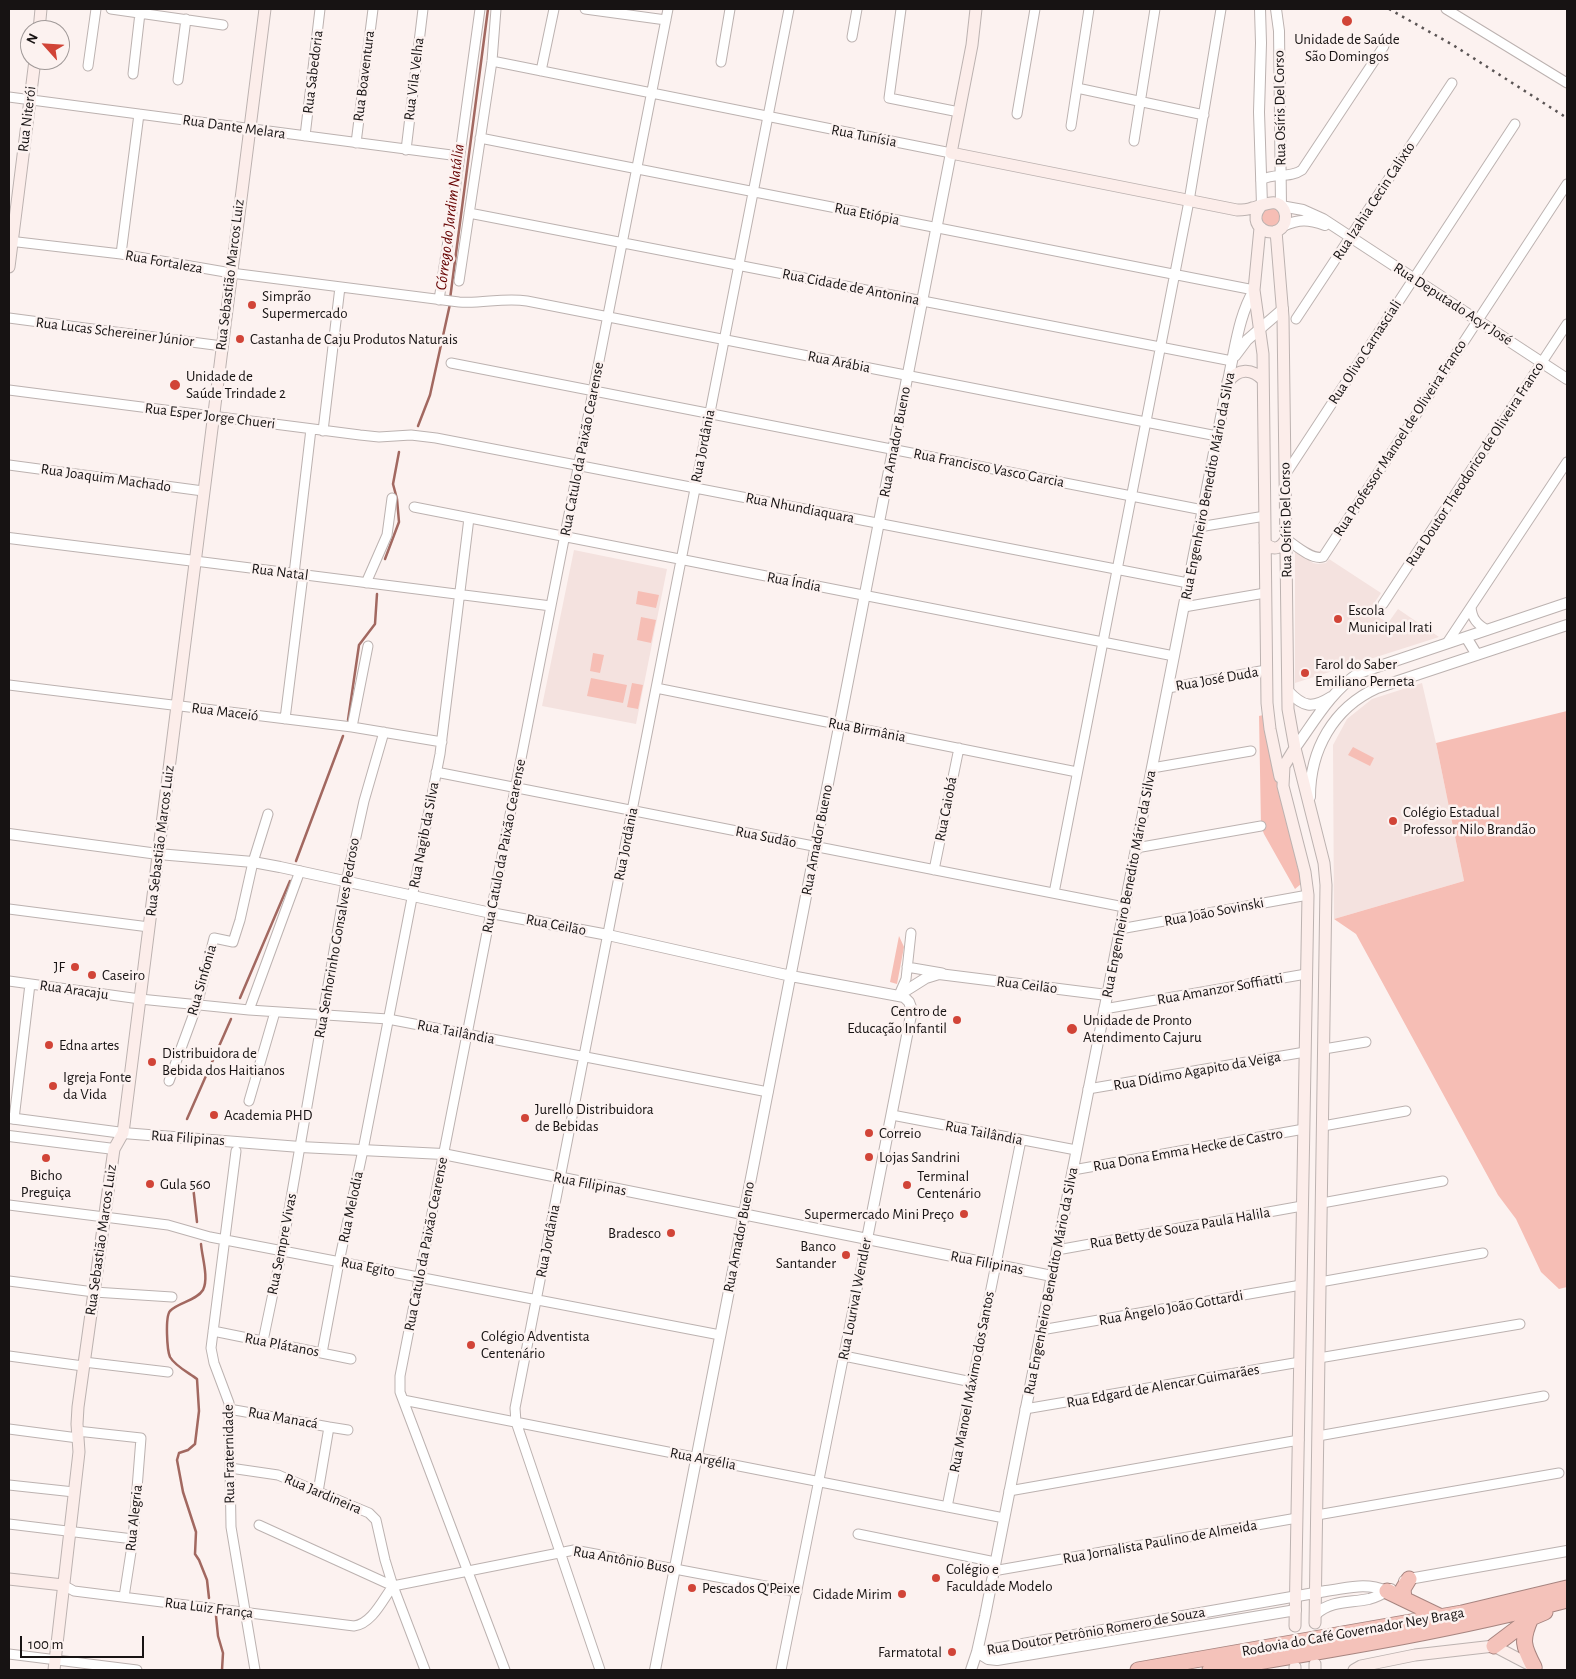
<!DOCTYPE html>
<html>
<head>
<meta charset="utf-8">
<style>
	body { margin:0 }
	#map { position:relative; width:1576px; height:1679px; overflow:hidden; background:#fcf2f0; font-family:"Alegreya Sans",sans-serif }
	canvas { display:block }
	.frame { position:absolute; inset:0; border:10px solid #171313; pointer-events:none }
	.north { position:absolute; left:20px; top:20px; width:50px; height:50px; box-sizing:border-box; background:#fcf2f0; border:1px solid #a09998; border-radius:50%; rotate:296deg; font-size:14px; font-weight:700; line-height:20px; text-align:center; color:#171313 }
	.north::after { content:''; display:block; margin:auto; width:18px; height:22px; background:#d14437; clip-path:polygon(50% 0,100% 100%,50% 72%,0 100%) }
	.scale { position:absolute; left:20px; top:1636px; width:124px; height:22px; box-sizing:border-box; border:2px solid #171313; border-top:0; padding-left:6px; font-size:15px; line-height:18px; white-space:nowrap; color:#171313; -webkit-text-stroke:4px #fcf2f0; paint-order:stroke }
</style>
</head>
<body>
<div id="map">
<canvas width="1576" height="1679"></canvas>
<div class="frame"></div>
<div class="north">N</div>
<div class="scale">100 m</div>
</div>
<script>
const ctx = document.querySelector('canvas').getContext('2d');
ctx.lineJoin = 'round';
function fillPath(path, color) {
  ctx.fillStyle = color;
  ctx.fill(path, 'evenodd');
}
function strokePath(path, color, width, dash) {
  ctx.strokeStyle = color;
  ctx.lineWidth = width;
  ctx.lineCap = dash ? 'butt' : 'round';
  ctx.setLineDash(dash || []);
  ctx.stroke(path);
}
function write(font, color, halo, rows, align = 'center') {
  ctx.font = font + ' "Alegreya Sans",sans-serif';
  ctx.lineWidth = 5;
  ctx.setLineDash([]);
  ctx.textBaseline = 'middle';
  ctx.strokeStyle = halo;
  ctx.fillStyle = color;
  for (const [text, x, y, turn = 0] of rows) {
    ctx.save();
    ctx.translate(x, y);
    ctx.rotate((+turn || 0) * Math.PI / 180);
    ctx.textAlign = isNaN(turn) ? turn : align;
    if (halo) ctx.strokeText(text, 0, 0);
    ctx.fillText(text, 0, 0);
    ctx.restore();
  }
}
const built = new Path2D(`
	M574,550L667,569L636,724L542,706Z
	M1295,550L1313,563L1318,564L1326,563L1329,559L1381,593L1369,611L1388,623L1398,609L1439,637L1295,683Z
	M1422,683L1436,743L1464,881L1334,919L1333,745L1347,719L1372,699Z`);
const green = new Path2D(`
	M1269,204L1282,211L1280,227L1263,228L1259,211Z
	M638,591L659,595L656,608L636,604Z
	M641,617L656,620L651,643L637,640Z
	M593,653L604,655L600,673L590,671Z
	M591,678L627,685L623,703L587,696Z
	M632,683L643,685L638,709L627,707Z
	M1567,711V1287L1559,1289L1541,1272L1516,1219L1498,1195L1356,934L1334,919L1464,881L1436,743Z
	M1263,715L1267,740L1301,881V884L1295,889L1264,834L1261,826L1259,716Z
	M1353,747L1374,758L1370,766L1348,755Z
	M899,936L904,947L897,984L890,982Z`);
const stream = new Path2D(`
	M450,299L488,9
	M418,426L430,395L450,304
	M385,559L399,522L397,499L393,484L399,452
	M348,720L359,645L375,624L377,594
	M296,861L343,736
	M240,998L290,881
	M187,1119L231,1019
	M193,1186L197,1222
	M201,1244C202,1257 209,1278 203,1290C196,1301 179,1302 170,1311C165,1317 167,1350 170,1357C175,1366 189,1373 197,1379L199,1411L195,1444L188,1450L179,1453L177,1460L183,1492L196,1532L195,1554L199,1560L207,1580L209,1598
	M216,1616L218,1636L223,1653L222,1670`);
const minor = new Path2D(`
	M111,9L223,25
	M585,9L666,20
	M901,9L889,98L959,112
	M1446,9L1567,83
	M852,37L857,9
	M492,61L951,153
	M721,62L730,9
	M88,66L96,9
	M541,71L554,9
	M133,74L140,13
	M178,80L186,19
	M1077,88L1204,115
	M9,97L459,156
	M1017,114L1035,9
	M1071,126L1089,9
	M305,136L320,9
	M480,138L1254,290
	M1134,141L1155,9
	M356,143L373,9
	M406,150L423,9
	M1261,180C1274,172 1289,179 1302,170L1384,46
	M469,213L1232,361
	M9,241L121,254L231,273L459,302C482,304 504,297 527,301L1217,436
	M121,254L139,114
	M459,281L492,61L496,9
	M439,300L449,234L480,9
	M9,318L222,346
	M1296,319L1452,83
	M451,363L1203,510
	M9,390L360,435L379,437L411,435L436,438L1188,583
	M323,431L340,287
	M9,465L203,491
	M1285,475L1515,124
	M414,507L1174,656
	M1199,527L1265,516
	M1286,539C1295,545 1311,560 1323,557L1567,184
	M195,561L551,606
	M294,574L311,429
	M366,583L387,535L392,498
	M1383,604L1567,324
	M1184,607L1265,593
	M1471,607C1472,619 1477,624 1487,630
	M1447,643L1567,462
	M9,685L352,727L442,742
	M656,688L1077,772
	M1168,688L1266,670
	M285,719L303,575
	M352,727L368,646
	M1152,768L1251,751
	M436,772L1124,907
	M1136,848L1261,826
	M934,870L959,748
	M1054,893L1189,201L1221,9
	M9,909L149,927
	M1120,929L1308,895
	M907,967L942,973
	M9,981L140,999L249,1010L388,1019L768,1092
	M899,995L906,979L911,933
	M1104,1009L1306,974
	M249,1010L300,871
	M1324,1049L1366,1042
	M169,1081L197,1005L214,938L233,942L240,920L253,862L268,814
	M1088,1089L1305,1052
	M249,1101L275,1012
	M892,1115L1076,1150
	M14,1119L30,984
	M1323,1126L1406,1111
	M236,1151L211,1348L214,1363L229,1403L231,1527L255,1670
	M1073,1170L1304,1129
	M1322,1203L1443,1181
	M9,1205L168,1225L210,1237L720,1335
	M1057,1250L1302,1206
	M9,1281L94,1292L172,1297
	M1320,1282L1483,1253
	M1041,1330L1301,1285
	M213,1331L351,1359
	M263,1341L282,1250L346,882L364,801L384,732
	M322,1353L339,1262L363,1150L440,754L469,518
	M9,1356L83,1366
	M844,1356L972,1382
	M1319,1358L1520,1324
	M84,1362L168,1372
	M403,1400L1004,1518
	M229,1409L329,1427L318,1492
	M1025,1409L1300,1362
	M329,1427L348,1430
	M9,1429L78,1438
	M77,1431L141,1438L133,1539L124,1597
	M1318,1436L1544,1396
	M230,1468L278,1475L369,1513L376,1520L385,1560L393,1586
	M9,1485L74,1492
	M1009,1491L1299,1440
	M947,1507L1021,1140
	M1317,1515L1559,1473
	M9,1524L133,1539
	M259,1525L393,1586L425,1670
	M858,1534L995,1562
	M993,1571L1297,1518
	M63,1585L74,1591L354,1626C372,1624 383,1599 393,1586
	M393,1586L574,1550L797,1592
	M9,1654L137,1670
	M505,1670L403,1400L400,1392V1376L668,9
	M600,1670L516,1422L515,1408L789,9
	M781,1670L867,1239`);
const tertiary = new Path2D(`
	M1260,9L1261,43L1259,112L1262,205
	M1276,9L1279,31L1281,206L1303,210L1323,219L1567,379
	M1283,226C1300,219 1307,219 1325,225
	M1235,356L1247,340L1283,309
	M9,538L195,561
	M1466,637L1477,655
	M1288,691C1303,707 1312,709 1331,697
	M1295,748C1314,722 1331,691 1359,673L1567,603
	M1310,797C1310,750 1333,708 1377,688L1567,625
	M9,834L158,854L253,862L280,867L491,913L608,935L791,976L904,997L909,1002L912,1010L867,1239
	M899,995L926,978L939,974L1107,995
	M9,1118L123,1133L300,1147L443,1154L1052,1276
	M9,1136L114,1149
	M1404,1581L1409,1579L1567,1551
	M1316,1614C1331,1600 1350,1603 1369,1599C1377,1597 1384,1593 1391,1589
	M977,1652L1326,1591C1349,1588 1365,1582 1387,1591
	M977,1652L988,1659L997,1660L1296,1610
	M655,1670L951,153
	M971,1670L977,1652L985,1616L1232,361C1237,337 1241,312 1254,290`);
const secondary = new Path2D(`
	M976,9L972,45L951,153L1237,210C1242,210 1247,210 1252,208C1263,206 1277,196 1284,210C1286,214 1286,218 1285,222C1277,244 1242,226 1262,205
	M39,30L41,9
	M1260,228L1254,290L1263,354L1267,703L1270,729L1280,777
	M1276,231L1283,317L1288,709L1295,748L1324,863L1326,885L1315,1623
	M9,267L35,60
	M1228,382C1238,368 1252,368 1263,380
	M1265,543C1273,551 1281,549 1286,539
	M1295,748L1284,766L1283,786L1305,872L1308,895L1295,1626
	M9,1579L63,1585
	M1295,1667V1670
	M54,1670L79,1452L77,1424L78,1407L114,1149L123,1133L265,9
	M1315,1670V1664
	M1354,1670L1361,1666L1415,1655L1494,1646L1536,1668`);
const motorway = new Path2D(`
	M1387,1591L1441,1617
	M1404,1599L1403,1589L1409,1579
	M1531,1618C1521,1640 1523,1646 1534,1667
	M1494,1646L1531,1618L1545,1612
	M1138,1670L1462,1613L1567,1588
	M1210,1670C1330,1650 1450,1631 1567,1600`);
const rail = new Path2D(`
	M1389,9L1453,45L1567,118`);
const markers = [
	[1347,21,6,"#d14437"],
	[252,305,5,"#d14437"],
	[240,339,5,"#d14437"],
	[175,385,6,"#d14437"],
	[1338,619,5,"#d14437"],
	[1305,673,5,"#d14437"],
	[1393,821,5,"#d14437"],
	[75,967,5,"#d14437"],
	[92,975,5,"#d14437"],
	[957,1020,5,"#d14437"],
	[1072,1029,6,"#d14437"],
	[49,1045,5,"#d14437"],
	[152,1062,5,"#d14437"],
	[53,1086,5,"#d14437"],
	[214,1115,5,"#d14437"],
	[525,1118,5,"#d14437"],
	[869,1133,5,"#d14437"],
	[869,1157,5,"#d14437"],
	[46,1158,5,"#d14437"],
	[150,1184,5,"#d14437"],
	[907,1185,5,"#d14437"],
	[964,1214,5,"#d14437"],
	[671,1233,5,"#d14437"],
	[846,1255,5,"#d14437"],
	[471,1345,5,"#d14437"],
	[936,1578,5,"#d14437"],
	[692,1588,5,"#d14437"],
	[902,1594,5,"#d14437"],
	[952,1652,5,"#d14437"]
];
const poiNames = [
	["Unidade de Saúde",1347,39,"center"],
	["São Domingos",1347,56,"center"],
	["Simprão",262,296],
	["Supermercado",262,313],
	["Castanha de Caju Produtos Naturais",250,339],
	["Unidade de",186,376],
	["Saúde Trindade 2",186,393],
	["Escola",1348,610],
	["Municipal Irati",1348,627],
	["Farol do Saber",1315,664],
	["Emiliano Perneta",1315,681],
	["Colégio Estadual",1403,812],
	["Professor Nilo Brandão",1403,829],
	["JF",65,967,"right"],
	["Caseiro",102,975],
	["Centro de",947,1011,"right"],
	["Educação Infantil",947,1028,"right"],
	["Unidade de Pronto",1083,1020],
	["Atendimento Cajuru",1083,1037],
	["Edna artes",59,1045],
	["Distribuidora de",162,1053],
	["Bebida dos Haitianos",162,1070],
	["Igreja Fonte",63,1077],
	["da Vida",63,1094],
	["Jurello Distribuidora",535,1109],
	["de Bebidas",535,1126],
	["Academia PHD",224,1115],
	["Correio",879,1133],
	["Lojas Sandrini",879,1157],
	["Bicho",46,1175,"center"],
	["Preguiça",46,1192,"center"],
	["Terminal",917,1176],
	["Centenário",917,1193],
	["Gula 560",160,1184],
	["Supermercado Mini Preço",954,1214,"right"],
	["Bradesco",661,1233,"right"],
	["Banco",836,1246,"right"],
	["Santander",836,1263,"right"],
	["Colégio Adventista",481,1336],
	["Centenário",481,1353],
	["Colégio e",946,1569],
	["Faculdade Modelo",946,1586],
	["Pescados Q'Peixe",702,1588],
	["Cidade Mirim",892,1594,"right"],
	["Farmatotal",942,1652,"right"]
];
const streetNames = [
	["Rua Sabedoria",313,72,-83],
	["Rua Boaventura",364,76,-83],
	["Rua Vila Velha",414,79,-83],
	["Rua Osíris Del Corso",1280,108,-91],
	["Rua Niterói",27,119,-83],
	["Rua Dante Melara",234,127,8],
	["Rua Tunísia",864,136,11],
	["Rua Izahia Cecin Calixto",1374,201,-57],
	["Rua Etiópia",867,214,11],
	["Rua Fortaleza",164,262,10],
	["Rua Sebastião Marcos Luiz",230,275,-83],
	["Rua Cidade de Antonina",851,287,11],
	["Rua Deputado Acyr José",1453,304,33],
	["Rua Lucas Schereiner Júnior",115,332,7],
	["Rua Olivo Carnasciali",1365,352,-57],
	["Rua Arábia",839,362,11],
	["Rua Esper Jorge Chueri",210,416,7],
	["Rua Professor Manoel de Oliveira Franco",1400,438,-57],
	["Rua Amador Bueno",895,442,-79],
	["Rua Jordânia",703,446,-79],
	["Rua Catulo da Paixão Cearense",582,449,-79],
	["Rua Doutor Theodorico de Oliveira Franco",1475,464,-57],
	["Rua Francisco Vasco Garcia",989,468,11],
	["Rua Joaquim Machado",106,478,8],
	["Rua Engenheiro Benedito Mário da Silva",1208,486,-79],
	["Rua Nhundiaquara",800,508,11],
	["Rua Osíris Del Corso",1286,520,-91],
	["Rua Natal",280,572,7],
	["Rua Índia",794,582,11],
	["Rua José Duda",1217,679,-10],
	["Rua Maceió",225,712,7],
	["Rua Birmânia",867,730,11],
	["Rua Caiobá",946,809,-79],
	["Rua Nagib da Silva",424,835,-79],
	["Rua Sudão",766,837,11],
	["Rua Amador Bueno",817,840,-79],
	["Rua Sebastião Marcos Luiz",160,841,-83],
	["Rua Jordânia",626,844,-79],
	["Rua Catulo da Paixão Cearense",504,846,-79],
	["Rua Engenheiro Benedito Mário da Silva",1129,884,-79],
	["Rua João Sovinski",1214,912,-11],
	["Rua Ceilão",556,925,11],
	["Rua Senhorinho Gonsalves Pedroso",337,938,-80],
	["Rua Sinfonia",202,980,-74],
	["Rua Ceilão",1027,985,7],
	["Rua Amanzor Soffiatti",1220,989,-10],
	["Rua Aracaju",74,990,8],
	["Rua Tailândia",456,1032,11],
	["Rua Dídimo Agapito da Veiga",1197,1071,-10],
	["Rua Tailândia",984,1133,11],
	["Rua Filipinas",188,1138,4],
	["Rua Dona Emma Hecke de Castro",1188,1150,-10],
	["Rua Filipinas",590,1184,11],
	["Rua Melodia",351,1207,-78],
	["Rua Betty de Souza Paula Halila",1180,1228,-10],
	["Rua Amador Bueno",739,1237,-79],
	["Rua Sebastião Marcos Luiz",101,1240,-82],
	["Rua Jordânia",548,1241,-79],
	["Rua Sempre Vivas",282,1244,-79],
	["Rua Catulo da Paixão Cearense",426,1244,-79],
	["Rua Filipinas",987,1263,11],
	["Rua Egito",368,1267,11],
	["Rua Engenheiro Benedito Mário da Silva",1051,1281,-79],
	["Rua Lourival Wendler",855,1299,-79],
	["Rua Ângelo João Gottardi",1171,1308,-10],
	["Rua Plátanos",282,1345,11],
	["Rua Manoel Máximo dos Santos",972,1382,-79],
	["Rua Edgard de Alencar Guimarães",1163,1386,-10],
	["Rua Manacá",283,1418,10],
	["Rua Fraternidade",229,1454,-91],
	["Rua Argélia",703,1459,11],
	["Rua Jardineira",323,1494,23],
	["Rua Alegria",134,1518,-84],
	["Rua Jornalista Paulino de Almeida",1160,1542,-10],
	["Rua Antônio Buso",624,1560,10],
	["Rua Luiz França",209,1608,7],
	["Rua Doutor Petrônio Romero de Souza",1096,1631,-10],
	["Rodovia do Café Governador Ney Braga",1353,1632,-10]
];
const waterNames = [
	["Córrego do Jardim Natália",450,217,-83]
];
fillPath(built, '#f4e2df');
fillPath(green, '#f6beb5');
strokePath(stream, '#a26860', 2.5);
strokePath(minor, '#bcb2b0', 11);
strokePath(tertiary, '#bcb2b0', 12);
strokePath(secondary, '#bcb2b0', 13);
strokePath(motorway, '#a78580', 17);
strokePath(minor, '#fff', 9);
strokePath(tertiary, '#fff', 10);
strokePath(secondary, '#fcedea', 11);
strokePath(motorway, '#f4c2ba', 15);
strokePath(rail, '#5a5454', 2.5, [2.5, 5]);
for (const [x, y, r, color] of markers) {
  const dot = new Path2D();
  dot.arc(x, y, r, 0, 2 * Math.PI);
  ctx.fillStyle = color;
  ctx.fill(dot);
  strokePath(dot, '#fcf2f0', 2);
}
write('15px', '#171313', '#fcf2f0', poiNames, 'left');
write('15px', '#171313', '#fcf2f0', streetNames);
write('italic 16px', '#670403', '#fcf2f0', waterNames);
</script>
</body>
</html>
